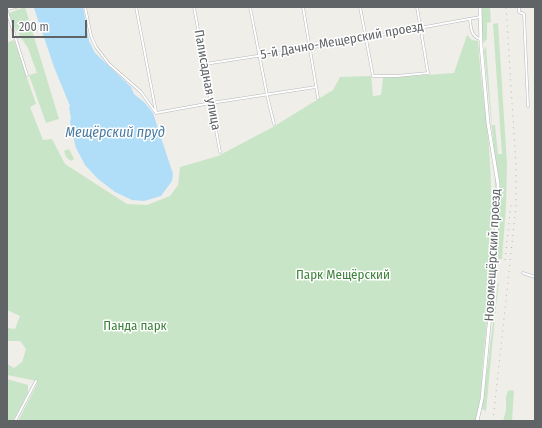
<!DOCTYPE html>
<html>
<head>
<meta charset="utf-8">
<style>
	body { margin:0 }
	#map { position:relative; width:542px; height:428px; overflow:hidden; background:#f0eee9; font-family:"Fira Sans Condensed",sans-serif }
	canvas { display:block }
	.frame { position:absolute; inset:0; border:8px solid #606467; pointer-events:none }
	.scale { position:absolute; left:12px; top:20px; width:75px; height:18px; box-sizing:border-box; border:2px solid #606467; border-top:0; padding-left:5px; font-size:12px; line-height:14px; white-space:nowrap; color:#606467; -webkit-text-stroke:3px #fff; paint-order:stroke }
</style>
</head>
<body>
<div id="map">
<canvas width="542" height="428"></canvas>
<div class="frame"></div>
<div class="scale">200 m</div>
</div>
<script>
const ctx = document.querySelector('canvas').getContext('2d');
ctx.lineJoin = 'round';
function fillPath(path, color) {
  ctx.fillStyle = color;
  ctx.fill(path, 'evenodd');
}
function strokePath(path, color, width, dash) {
  ctx.strokeStyle = color;
  ctx.lineWidth = width;
  ctx.lineCap = dash ? 'butt' : 'round';
  ctx.setLineDash(dash || []);
  ctx.stroke(path);
}
function write(font, color, halo, rows, align = 'center') {
  ctx.font = font + ' "Fira Sans Condensed",sans-serif';
  ctx.lineWidth = 3;
  ctx.setLineDash([]);
  ctx.textBaseline = 'middle';
  ctx.strokeStyle = halo;
  ctx.fillStyle = color;
  for (const [text, x, y, turn = 0] of rows) {
    ctx.save();
    ctx.translate(x, y);
    ctx.rotate((+turn || 0) * Math.PI / 180);
    ctx.textAlign = isNaN(turn) ? turn : align;
    if (halo) ctx.strokeText(text, 0, 0);
    ctx.fillText(text, 0, 0);
    ctx.restore();
  }
}
const green = new Path2D(`
	M25,7L59,119L46,123L29,75L37,73L28,48L14,27L9,13Z
	M482,7H490L491,22L487,23V39L482,44Z
	M498,23L507,164L506,206L502,259H499L497,252L494,149L484,51L486,46L492,125H495L498,154H502L493,24Z
	M467,35L472,40L478,41C480,76 486,111 489,146C494,217 491,290 483,361C482,375 481,410 475,421H18L37,384V381L7,375V364L14,368L22,362L26,349L20,341H7V328L15,329L20,316L7,310V43L14,40L36,104L30,107L43,140L52,139L65,164L127,204L147,205L170,196L178,185L180,167L218,156L273,127L333,90L340,77L371,76L373,96L381,95L383,78L454,73Z
	M69,149L74,159L71,161L66,157L64,151Z
	M498,283H499L496,306L486,411L482,409Z
	M7,379L28,385V393L13,421H7Z
	M511,390L514,391L512,421H503L506,410V397L508,391Z`);
const water = new Path2D(`
	M35,7H83L89,41L95,53L131,87L134,94L145,103L153,113L173,174L172,181L161,196L144,201L132,200L115,192L98,179L85,165L76,148L71,128L70,121L71,118L69,108L70,106L54,67L34,8Z`);
const minor = new Path2D(`
	M85,7L91,36L96,47L109,64L141,92L156,113
	M136,7L156,112
	M194,7L220,152
	M250,7L267,95L274,124
	M303,7L318,98
	M360,7L373,76H397L428,73L417,7
	M519,7V12L524,14L528,106
	M7,9L16,7
	M7,11L27,75
	M470,20C471,28 471,36 480,39
	M205,64L309,48L480,17
	M156,113L211,103L316,87
	M523,273L535,277
	M15,421L36,381`);
const tertiary = new Path2D(`
	M477,421L482,399L491,304L498,205V184L488,123L481,45L480,7`);
const rail = new Path2D(`
	M505,260L511,204
	M493,421L516,206V166L506,7`);
const streetNames = [
	["5-й Дачно-Мещерский проезд",342,41,-10],
	["Палисадная улица",207,80,80],
	["Новомещёрский проезд",493,255,-87]
];
const parkNames = [
	["Парк Мещёрский",343,275],
	["Панда парк",135,326]
];
const waterNames = [
	["Мещёрский пруд",115,133]
];
fillPath(green, '#c9e5c7');
fillPath(water, '#b0def9');
strokePath(minor, '#b5b8bb', 3);
strokePath(tertiary, '#b5b8bb', 4);
strokePath(minor, '#fff', 2);
strokePath(tertiary, '#fff', 3);
strokePath(rail, '#b4b5b5', 1, [1, 5]);
write('13px', '#606467', '#fff', streetNames);
write('13px', '#3e823c', '#fff', parkNames);
write('italic 14px', '#497aa2', '#fff', waterNames);
</script>
</body>
</html>
